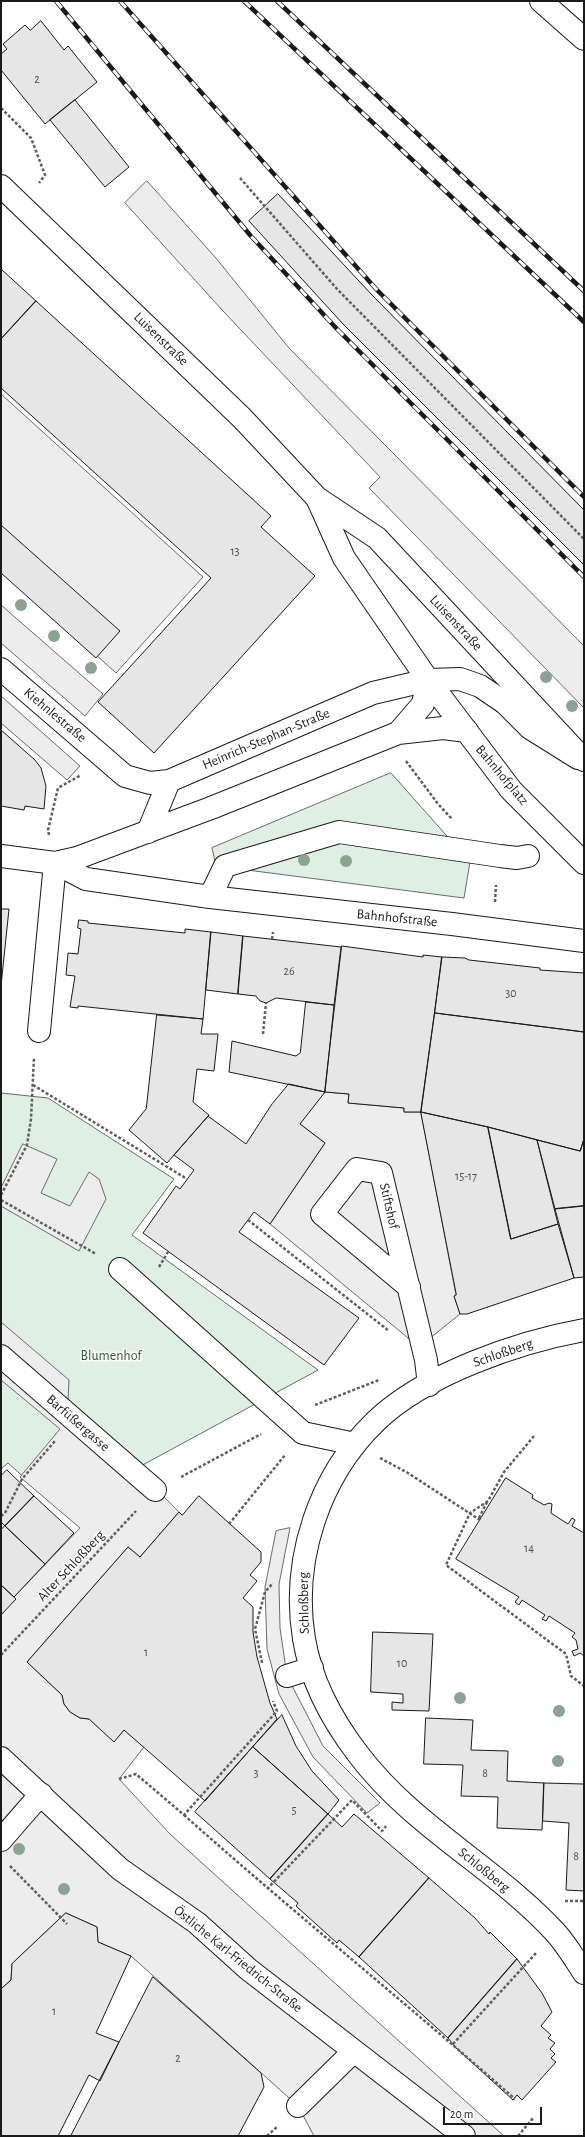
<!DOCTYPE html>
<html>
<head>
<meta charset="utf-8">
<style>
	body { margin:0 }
	#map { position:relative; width:585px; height:2137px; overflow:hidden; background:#fff; font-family:"Alegreya Sans",sans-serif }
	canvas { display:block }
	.frame { position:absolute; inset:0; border:2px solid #1a1a1a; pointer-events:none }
	.scale { position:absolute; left:443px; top:2107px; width:99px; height:18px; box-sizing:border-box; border:2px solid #1a1a1a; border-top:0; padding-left:5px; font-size:12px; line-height:14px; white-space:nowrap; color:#1a1a1a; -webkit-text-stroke:3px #fff; paint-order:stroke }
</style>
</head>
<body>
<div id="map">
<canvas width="585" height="2137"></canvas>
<div class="frame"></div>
<div class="scale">20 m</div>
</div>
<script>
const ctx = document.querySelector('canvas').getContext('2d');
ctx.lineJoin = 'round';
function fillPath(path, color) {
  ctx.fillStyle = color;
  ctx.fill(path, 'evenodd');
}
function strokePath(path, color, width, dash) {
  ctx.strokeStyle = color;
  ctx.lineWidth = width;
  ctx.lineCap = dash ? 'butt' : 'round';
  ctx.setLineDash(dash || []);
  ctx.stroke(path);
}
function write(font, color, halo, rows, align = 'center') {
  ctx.font = font + ' "Alegreya Sans",sans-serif';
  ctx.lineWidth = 3;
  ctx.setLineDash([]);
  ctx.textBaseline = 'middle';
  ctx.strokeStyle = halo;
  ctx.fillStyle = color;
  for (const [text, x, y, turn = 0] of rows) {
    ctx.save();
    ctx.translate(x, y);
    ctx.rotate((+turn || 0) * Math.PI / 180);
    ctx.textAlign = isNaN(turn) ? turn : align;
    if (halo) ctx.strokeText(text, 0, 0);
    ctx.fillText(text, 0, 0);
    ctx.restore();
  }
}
const green = new Path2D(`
	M391,773L470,862L464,898L216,866L212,848Z
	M1,1093L48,1098L174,1179L132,1235L318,1370L126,1474L78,1526L8,1463L1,1469Z`);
const parking = new Path2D(`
	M147,181L215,257L289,348L584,646V708L369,488L380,477L223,311L125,203Z
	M1,394L203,577L116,673L1,569Z
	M1,605L103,694L85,716L1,643Z
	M1,696L80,766L67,780L1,723Z
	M325,1092L349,1094L348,1103L404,1108V1112H421L456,1295L454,1296L460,1314L419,1347L270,1224L325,1143L300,1124Z
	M23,1144L57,1159L41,1193L70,1206L89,1172L99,1179L106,1199L79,1251L1,1206V1188Z
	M1,1322L69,1380L68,1400L179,1512L140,1557L128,1547L27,1662L62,1695L64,1704L70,1712L80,1718L89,1719L114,1741L124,1730L144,1747L119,1779L170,1834L504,2136H314L298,2106L131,1956L98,1942L97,1927L66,1913L12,1964L11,1980L1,1989V1615L14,1597L80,1528L20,1477L60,1429L1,1380Z
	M290,1528L279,1584L280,1628L287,1676L323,1746L380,1803L367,1813L313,1757L279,1694L267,1649L265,1587L276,1531Z`);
const building = new Path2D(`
	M41,21L64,50L68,46L97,82L45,124L1,70V54L7,49L3,44L25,25L30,30Z
	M75,100L129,167L105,187L50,120Z
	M278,194L372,295L584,510V565L343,324L249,221Z
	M1,269L36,301L1,339Z
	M36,301L271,516L261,527L315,576L154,753L98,702L211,578L1,388V339Z
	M1,525L120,631L96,658L1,573Z
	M1,730L35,760L41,768L46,786L44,809L25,806L24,810L1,806Z
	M1,909H9L1,986Z
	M79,920L88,921V923L185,933V929L211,932L203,1019L78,1006V1008L70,1007L75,976L66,975L68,953L78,954L81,929L78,928Z
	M211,932L243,936L238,994L206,990Z
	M243,936L341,947L334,1005L276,998L266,1003L260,1001L256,996L238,994Z
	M342,946L423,957V955L442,957L421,1112H404V1108L348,1103L349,1094L325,1092Z
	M442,957L465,958L469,960L540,968V970L584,973V1032L435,1013Z
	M306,1002L334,1005L325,1092L229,1072L232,1041L296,1056L300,1053Z
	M435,1013L584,1032V1139L580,1151L488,1127L421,1112Z
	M157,1015L203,1019L201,1034H218L214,1071L197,1069L193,1102L209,1115L167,1163L129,1130L146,1109Z
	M289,1084L325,1092L300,1124L325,1143L270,1224L254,1212L239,1232L359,1318L324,1365L143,1233L176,1186L180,1189L194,1170L174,1155L208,1116L246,1144L272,1104Z
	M421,1112L488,1127L511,1239L558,1224L574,1278L467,1314H460L454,1296L456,1295Z
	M488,1127L537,1140L558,1224L511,1239Z
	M584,1139V1206L555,1209L537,1140L580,1151Z
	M584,1206V1277L574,1278L555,1209Z
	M7,1470L34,1496L5,1526L1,1522V1476Z
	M506,1478L533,1495L532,1498L544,1505L549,1503L552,1504L551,1513L568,1524L572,1518L575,1520L572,1526L584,1533V1656L580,1653L574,1656L572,1651L578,1649L576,1640L572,1637L575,1633L549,1616L546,1621L542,1619L545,1615L522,1600L519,1605L515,1602L519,1597L456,1559Z
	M34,1496L74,1533L45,1564L5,1526Z
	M199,1496L261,1552V1562L250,1575L257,1581L243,1598L253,1607V1632L257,1657L270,1703L277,1719L205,1801L124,1730L114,1742L89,1719L80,1718L70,1712L64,1704L62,1695L27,1662L128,1547L140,1557L179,1512L182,1515Z
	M5,1526L45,1564L14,1597L1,1585V1530Z
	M1,1585L16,1599L1,1615Z
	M373,1632L433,1634L429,1711L392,1710V1702L403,1703V1694L371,1692Z
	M282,1715L296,1746L312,1771L339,1800L328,1814L253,1747Z
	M426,1718L473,1720L471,1750L508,1751L507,1781L544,1783L542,1830L497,1828L498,1797L461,1796L463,1765L424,1764Z
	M253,1747L328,1814L270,1879L195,1812Z
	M544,1783L584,1784V1891L566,1890L569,1823L543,1821Z
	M328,1814L342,1827L354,1814L429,1878L359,1957L339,1940L337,1943L296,1906L298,1903L270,1879Z
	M429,1878L475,1918L489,1934L490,1932L517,1959L448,2038L359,1957Z
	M66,1913L97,1927L98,1942L131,1956L96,2033L119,2042L100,2081L89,2075L58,2136H1V1989L11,1980L12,1964Z
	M517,1959L542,1993L552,2012L541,2026L551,2035L548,2038L555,2043L550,2049L555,2054L551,2058L556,2062L522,2100L517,2095L513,2100L455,2047L448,2038Z
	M153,1977L261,2073L264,2087L238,2136H71Z`);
const path = new Path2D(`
	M1,108L31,138L45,175L39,183
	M240,178L337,289L584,539
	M406,761L438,804L452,819
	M49,835L48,830L58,788L81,775
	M495,902L496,885
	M272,939L273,932
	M263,1034L266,1003
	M33,1085L187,1179
	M1,1195L27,1145L31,1119L34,1057
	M1,1200L96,1254
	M248,1220L389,1331
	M159,1267L168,1252
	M315,1405L379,1380
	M534,1436L504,1472L488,1501L470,1513L446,1565L566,1654L571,1676L584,1686
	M380,1458L408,1473L480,1520
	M181,1477L261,1434
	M1,1516L5,1513L22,1479L55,1441
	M479,1518L487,1502
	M229,1524L285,1455
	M1,1655L136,1511
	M262,1663L255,1629L265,1592L273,1583
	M119,1779L136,1774L184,1815L277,1711L273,1701
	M184,1815C293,1912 406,2003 515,2099
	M10,1866L67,1924
	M267,1889L352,1800L382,1831L386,1826
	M565,1901H584
	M453,2044L536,1953
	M267,2136L278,2126
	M518,2136L534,2117`);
const minor = new Path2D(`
	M541,1L584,39
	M1,669L125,776L150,783L169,781L373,693L428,680L460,679L480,686L505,703L530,728L578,758
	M398,733L423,704L428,680
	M148,832L169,781
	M1,856L55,863L77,858L211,808L398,733L443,728L467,731
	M55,863L86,879L210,897L452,924L584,941
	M210,897L225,866L339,832L500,856L517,858L528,856
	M39,1031L55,863
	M120,1269L303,1433L355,1444
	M409,1287L322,1214L357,1169L381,1173L426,1360L429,1385
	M1,1356L155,1490
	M287,1676L312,1668
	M1,1758L120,1869L197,1923L248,1969L464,2136
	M1,1840L41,1794
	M298,2106L353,2052`);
const major = new Path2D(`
	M1,186L242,418L317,498L377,538L584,760
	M317,498L344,558L428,680L511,790L584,863
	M584,1330C518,1342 425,1374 376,1421C319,1476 291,1560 304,1639C311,1681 332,1720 358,1754C412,1826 495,1867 555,1932C566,1944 575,1959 584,1973`);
const rail = new Path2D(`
	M56,1L250,235L337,329L584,577
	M120,1L377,290L584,497
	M244,1L584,322
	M277,1L584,291`);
const trees = [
	[21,605],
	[54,636],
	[91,668],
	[546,677],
	[572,706],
	[304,860],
	[346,861],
	[460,1698],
	[559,1711],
	[558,1761],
	[19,1849],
	[64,1889]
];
const numberNames = [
	["2",37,79],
	["13",235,551],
	["26",289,971],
	["30",511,993],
	["15-17",466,1176],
	["14",529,1548],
	["1",146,1652],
	["10",402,1663],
	["3",256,1773],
	["8",485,1773],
	["5",294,1810],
	["8",576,1856],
	["1",54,2011],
	["2",178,2058]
];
const streetNames = [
	["Luisenstraße",161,339,44],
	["Luisenstraße",456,623,47],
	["Kiehnlestraße",55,715,40],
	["Heinrich-Stephan-Straße",266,739,-23],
	["Bahnhofplatz",502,775,50],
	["Bahnhofstraße",397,918,6],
	["Stiftshof",389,1206,77],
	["Schloßberg",503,1353,-19],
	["Barfüßergasse",78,1423,41],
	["Alter Schloßberg",71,1566,-47],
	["Schloßberg",304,1603,-91],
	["Schloßberg",484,1870,39],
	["Östliche Karl-Friedrich-Straße",238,1959,39]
];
const parkNames = [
	["Blumenhof",111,1356]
];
fillPath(green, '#e0efe3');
strokePath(green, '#6a6a6a', 1);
fillPath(parking, '#ededed');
strokePath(parking, '#6a6a6a', 1);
fillPath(building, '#e6e6e6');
strokePath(building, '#1a1a1a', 1);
strokePath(minor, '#1a1a1a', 24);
strokePath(major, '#1a1a1a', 24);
strokePath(path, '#5f5f5f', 2.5, [3, 2]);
strokePath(minor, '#fff', 22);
strokePath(major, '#fff', 22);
strokePath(rail, '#1a1a1a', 4.5);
strokePath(rail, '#fff', 3, [9]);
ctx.fillStyle = '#8aa48f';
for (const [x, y] of trees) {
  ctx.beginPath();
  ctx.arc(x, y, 6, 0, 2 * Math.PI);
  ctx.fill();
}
write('12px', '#4d4d4d', null, numberNames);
write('14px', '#1a1a1a', '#fff', streetNames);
write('14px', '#2b5a34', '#fff', parkNames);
</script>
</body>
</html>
